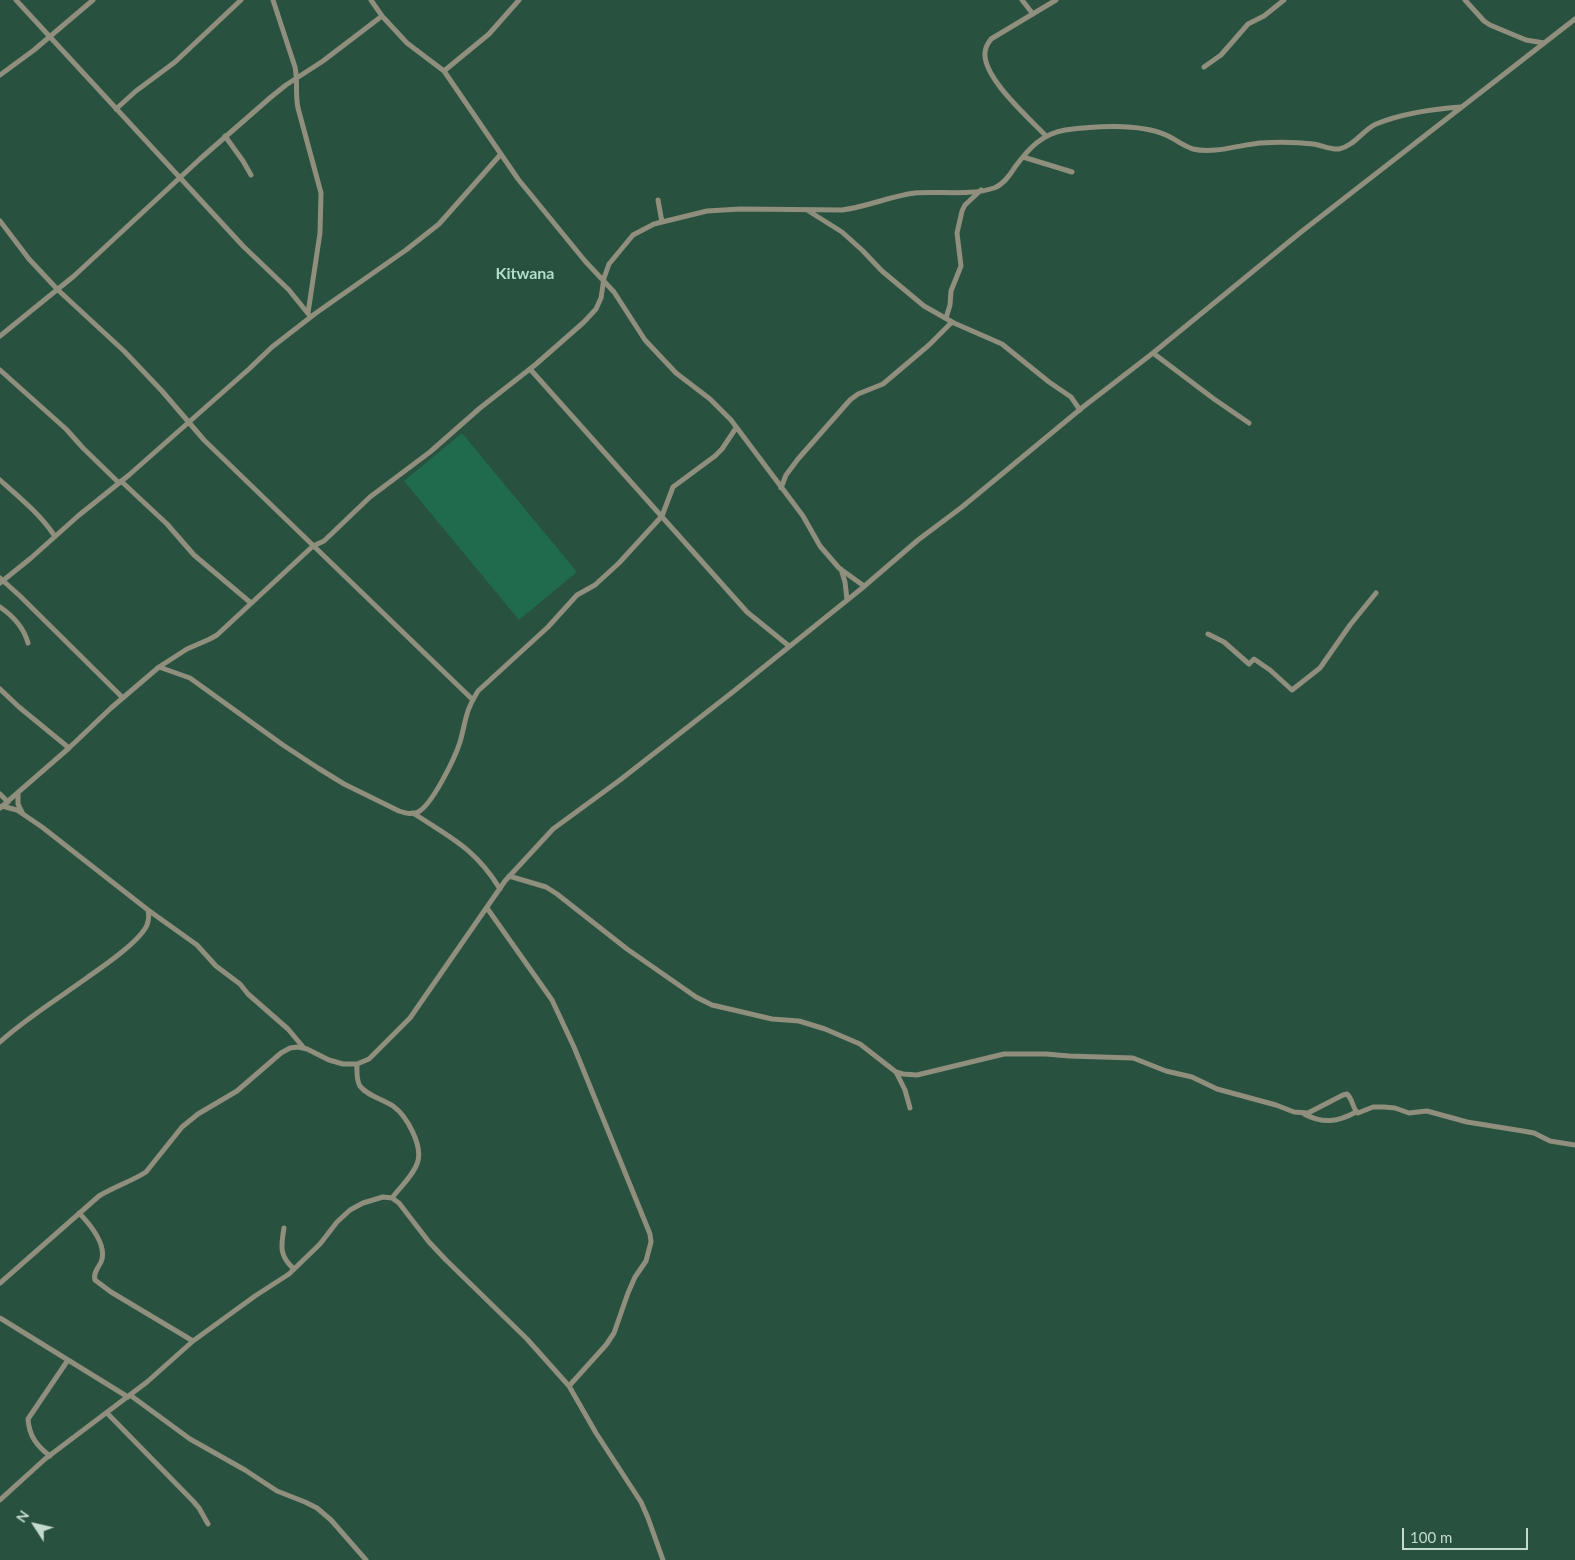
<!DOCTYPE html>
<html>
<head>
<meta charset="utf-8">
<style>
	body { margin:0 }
	#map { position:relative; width:1575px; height:1560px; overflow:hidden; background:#28513f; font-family:Lato,sans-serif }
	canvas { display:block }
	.north { position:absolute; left:10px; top:1500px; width:50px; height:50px; -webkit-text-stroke:4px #28513f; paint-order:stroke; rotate:305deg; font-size:14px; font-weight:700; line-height:20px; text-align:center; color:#c4dacf }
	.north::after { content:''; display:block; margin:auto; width:18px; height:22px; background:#c4dacf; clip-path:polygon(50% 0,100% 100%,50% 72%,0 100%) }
	.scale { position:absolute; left:1402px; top:1528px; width:126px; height:22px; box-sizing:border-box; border:2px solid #c4dacf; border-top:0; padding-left:6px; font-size:15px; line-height:18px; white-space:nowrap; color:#c4dacf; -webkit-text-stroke:4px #28513f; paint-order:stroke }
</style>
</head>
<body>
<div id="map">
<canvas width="1575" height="1560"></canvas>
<div class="north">N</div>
<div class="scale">100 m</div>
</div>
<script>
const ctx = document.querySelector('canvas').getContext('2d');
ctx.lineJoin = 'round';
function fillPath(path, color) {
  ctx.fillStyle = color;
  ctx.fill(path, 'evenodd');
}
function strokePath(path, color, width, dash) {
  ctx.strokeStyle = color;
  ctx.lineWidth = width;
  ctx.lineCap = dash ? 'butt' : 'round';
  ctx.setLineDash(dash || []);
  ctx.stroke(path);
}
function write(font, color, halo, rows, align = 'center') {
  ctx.font = font + ' Lato,sans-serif';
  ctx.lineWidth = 5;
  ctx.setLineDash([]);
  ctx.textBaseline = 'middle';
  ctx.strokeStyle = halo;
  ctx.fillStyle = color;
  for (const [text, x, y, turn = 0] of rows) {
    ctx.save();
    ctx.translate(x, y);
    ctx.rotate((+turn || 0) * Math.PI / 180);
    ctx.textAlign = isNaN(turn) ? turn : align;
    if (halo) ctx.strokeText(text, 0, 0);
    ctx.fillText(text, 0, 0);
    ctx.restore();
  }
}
const green = new Path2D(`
	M462,433L577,572L519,620L404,481Z`);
const minor = new Path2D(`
	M16,0L243,246L289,290L310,316
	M273,0L295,67C298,81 295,94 298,108L321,193L320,233L308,313
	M371,0L382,16L407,43L444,71L518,179L585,261L614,292L645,340L676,373L710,399L731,420L803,516L820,546L839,568L864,586
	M1022,0L1033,14
	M1465,0L1484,21L1490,25L1526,40L1544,43
	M1204,67L1221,55L1248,24L1264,16L1284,0
	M444,71L489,34L519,0
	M0,75L34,50L93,0
	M116,109L136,91L175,62L241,0
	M225,136L243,161L251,175
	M1046,136C1029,118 983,78 985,53C985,47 988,43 991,39L1056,0
	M1023,157L1072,172
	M658,200L662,222
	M807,210L842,232L862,250L882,271L924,306L954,323L1002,344L1049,382L1071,397L1080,410
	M0,221L29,259L58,290L124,351L162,391L204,440L473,700
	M946,318L950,305L951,291L961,266L957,233L962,211L965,205L981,190
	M0,336L74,276L200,159L271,97L286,85L323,61L382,16
	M1153,353L1214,399L1249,423
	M530,369L747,612L789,646
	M0,370L66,429L83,448L119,483
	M0,480C19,497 40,514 54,535
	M121,481L167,524L194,555L251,603
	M781,488L786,475L798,459L850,400L858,394L883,384L929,345L952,322
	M841,569L845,582L847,600
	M0,578L20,596L123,698
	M0,583L31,558L78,516L129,475L249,369L272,347L316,313L406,250L439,224L501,154
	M0,607C13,616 24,628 28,643
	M1208,634L1224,642L1249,664L1254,659L1270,670L1292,690L1320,668L1350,625L1376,593
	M159,667L190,678L283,745L318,768L344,784L399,811C405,813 411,815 418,812C432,805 455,758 460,742C466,721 465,711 478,691L548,627L577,595L595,585L619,563L662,516L673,487L715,456L722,449L736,428
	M0,689L19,707L69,748
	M0,794L8,802
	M18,794V804L22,812
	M2,806L17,810L42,827L148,910L197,945L216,966L240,984L248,994L288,1029L304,1048
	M0,808L69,748L111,708L159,667L187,649L210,639L217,635L313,546L324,541L370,497L430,452L480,408L535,365L584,322L596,309L601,298L604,278L609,264L633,235L654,224L707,211L740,209L842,210C867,207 890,196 915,193C940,191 970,196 994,188C1004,184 1010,175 1015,167C1029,148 1042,134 1065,130C1093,126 1139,123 1166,135C1175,139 1183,146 1193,149C1214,154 1239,145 1260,143C1277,142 1296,142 1313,144C1321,145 1331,150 1339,149C1354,146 1363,130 1376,124C1403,113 1433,109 1461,107
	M413,813C450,837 476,849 500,889
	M509,876L546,887L557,894L627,949L696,997L712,1005L738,1011L772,1019L799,1021L825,1029L860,1044L896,1072L903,1074L917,1075L1004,1054H1046L1069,1056L1133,1058L1166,1071L1192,1077L1217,1089L1276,1105L1294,1112L1308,1113L1343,1095L1347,1094C1353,1099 1352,1108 1358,1113L1373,1107H1384L1395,1108L1409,1113L1427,1111L1467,1122L1523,1131L1534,1133L1550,1141L1575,1145
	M487,908L552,1000L574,1047L650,1234L651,1242L646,1261L635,1277L628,1293L614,1333L606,1345L569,1386
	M0,1042C22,1022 47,1006 71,989C90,975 138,945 147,925C149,920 149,915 148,910
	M357,1064C357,1071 356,1080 360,1086C367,1096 383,1099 393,1106C407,1116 424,1147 417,1164C412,1177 400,1187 392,1198
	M896,1072L905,1090L910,1108
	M1304,1114C1323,1124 1338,1122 1356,1112
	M79,1213C90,1224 108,1246 101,1262C98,1268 93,1273 95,1280L111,1292L193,1341
	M284,1228C281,1246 279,1256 294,1269
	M0,1283L99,1196C114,1187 132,1181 146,1172L182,1127L198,1114L237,1091L281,1053L290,1048L298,1047L307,1049L329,1060L343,1064H357L369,1059L410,1018L505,881L553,829L620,780L734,691L861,589L918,540L962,507L1083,407L1153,353L1301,232L1575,19
	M0,1318L128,1397
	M130,1395L190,1439L245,1470L277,1491L305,1502L317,1508L331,1520L366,1560
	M107,1413L193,1501L199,1508L208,1524
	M50,1456C37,1446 29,1436 28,1419L68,1360
	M0,1500L45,1459L147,1382L193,1341L255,1296L289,1274L320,1244L337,1222L350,1210L363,1203L383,1197L392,1198L399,1203L429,1242L446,1260L527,1339L569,1386L596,1433L641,1502L648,1518L663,1560`);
const quarterNames = [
	["Kitwana",525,274]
];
fillPath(green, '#206a4e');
strokePath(minor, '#908e7d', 5);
write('bold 16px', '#b1dec8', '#28513f', quarterNames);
</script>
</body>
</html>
